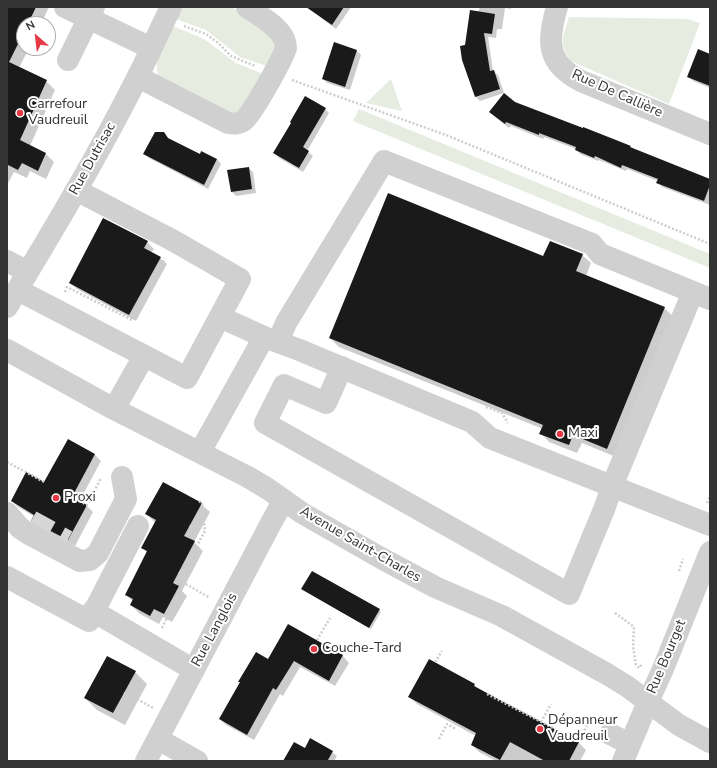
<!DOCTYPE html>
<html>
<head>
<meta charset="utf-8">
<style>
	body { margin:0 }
	#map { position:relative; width:717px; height:768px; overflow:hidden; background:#fff; font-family:"Nunito Sans",sans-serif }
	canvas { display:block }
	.frame { position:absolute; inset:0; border:8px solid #333; pointer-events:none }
	.north { position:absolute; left:16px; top:16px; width:40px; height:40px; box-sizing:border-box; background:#fff; border:1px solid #adadad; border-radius:50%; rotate:332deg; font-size:11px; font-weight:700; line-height:16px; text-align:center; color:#333 }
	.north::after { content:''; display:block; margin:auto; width:14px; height:18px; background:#e63946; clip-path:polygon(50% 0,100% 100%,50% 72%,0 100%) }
</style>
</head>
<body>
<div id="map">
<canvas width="717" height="768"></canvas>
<div class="frame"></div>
<div class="north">N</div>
</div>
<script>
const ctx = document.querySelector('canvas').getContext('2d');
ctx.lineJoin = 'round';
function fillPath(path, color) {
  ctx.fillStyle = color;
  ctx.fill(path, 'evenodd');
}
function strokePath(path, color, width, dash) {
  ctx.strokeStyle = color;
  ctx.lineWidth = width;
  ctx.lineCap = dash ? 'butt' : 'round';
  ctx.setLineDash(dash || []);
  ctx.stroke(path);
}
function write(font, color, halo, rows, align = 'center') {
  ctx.font = font + ' "Nunito Sans",sans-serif';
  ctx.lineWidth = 4;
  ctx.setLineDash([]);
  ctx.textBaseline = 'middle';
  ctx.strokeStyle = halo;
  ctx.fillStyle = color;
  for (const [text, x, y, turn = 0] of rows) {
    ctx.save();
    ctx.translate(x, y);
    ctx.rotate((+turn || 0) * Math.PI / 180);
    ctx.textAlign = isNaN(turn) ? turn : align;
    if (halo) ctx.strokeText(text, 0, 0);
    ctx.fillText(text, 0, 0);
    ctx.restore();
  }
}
const green = new Path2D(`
	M182,7H232L271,35L276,44L267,66L240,57L206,30L176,19Z
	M569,17L687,19L700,23L669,104L571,61C558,43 563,37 569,17Z
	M173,26L204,39L236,63L263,74C256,86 246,111 231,114L160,78C150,62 166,41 173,26Z
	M391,79L402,111L366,103Z
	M359,109L710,254V268L353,121Z`);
const shadow = new Path2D(`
	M7,7H49L41,24H24V48H29L19,68L46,81L55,90L30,146L45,153L54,162L46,179L30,171L27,178L14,172L7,185Z
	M312,7H351L336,29L321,18Z
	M480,7H511V9L505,8L502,29H497L496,38L488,37L493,71L498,75L504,93L480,101L476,97L466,46Z
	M334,44L357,51L361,55L350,90L327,83L323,79Z
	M710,55V88L693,81L689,77Z
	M514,103L630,147L633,149L710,181V205L662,187L658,183V181L627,169L626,171L599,160L598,161L580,154L576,149L544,137L543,139L511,126L509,128L494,116Z
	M325,109L329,113L307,151L313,156L303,172L279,158L274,153Z
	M164,133L170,140L200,155L217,159L221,164L208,189L149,158L145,154Z
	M248,168L253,172L256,193L236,196L232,192Z
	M147,242L154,249L151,253L160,258L167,264L136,321L77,289L70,283Z
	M582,255L591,263L586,276L664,308L673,316L616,457L582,443L577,453L549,442L541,433L543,429L339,347L330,338L544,257Z
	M68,441L95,455L101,461L79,502L87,506L93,512L75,546L39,527L33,520L35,517L18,507L12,501L45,483Z
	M201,504L210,512L194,542L203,551L182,591L187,596L172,622L163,617L159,624L140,614L131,605L133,602L126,594L148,553L142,548L155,523L147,514Z
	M305,591L379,610L381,612L371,629Z
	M288,625L343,656L349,663L335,686L300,667L283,696L280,694L254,740L226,725L220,719L241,683L268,661Z
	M135,672L147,684L125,725L97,710L85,698Z
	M474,685L479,689L578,742L586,750L580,761H496L479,752L472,745L476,736L417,704L410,697Z
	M305,749L332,752L337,756L334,761H284Z`);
const building = new Path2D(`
	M7,7H36L28,24H24V32L9,62L47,80L20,140L46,153L38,171L22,163L18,170L8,165L7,168Z
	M306,7H344L332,25Z
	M470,10L495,14L492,34L484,33L490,71L494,70L500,89L475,97L462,60L460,46L465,45Z
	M334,42L357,50L345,87L322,79Z
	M698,49L710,54V86L687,77Z
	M504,93L515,102L583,128V127L616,140L631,146L630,147L710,179V185L704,201L656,183L658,179L622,165L621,168L595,156L594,158L575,150L576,147L539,133V135L506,122L505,124L489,112Z
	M305,96L326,108L303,147L309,151L299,168L273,153L291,123L290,122Z
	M155,132H164L168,138L200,154L201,151L217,159L204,185L143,154Z
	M249,167L252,189L231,192L227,170Z
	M388,193L543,256L550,241L583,254L576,271L665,307L607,449L573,435L569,445L539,434L543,425L329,338Z
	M103,218L148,241L144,248L161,257L129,315L69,283Z
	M68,439L95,454L72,497L87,505L68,540L31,521L34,515L11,501L26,472L44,482Z
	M163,482L202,503L184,536L195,541L173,583L179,586L164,614L154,609L150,616L130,605L133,599L125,595L147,551L141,548L156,520L145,514Z
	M312,571L380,609L369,628L301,589Z
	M288,624L343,655L329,681L294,661L276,690L273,688L247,735L219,719L240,682H238L256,652L268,659Z
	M107,656L136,671L113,713L84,698Z
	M429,659L475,684L474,686L498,699L579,742L569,761H545L510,742L500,760L471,745L476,733L408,697Z
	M310,738L333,751L328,760L329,761H283L294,742L305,748Z`);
const minorTunnel = new Path2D(`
	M31,521L67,541`);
const path = new Path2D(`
	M184,26L206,34L217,42L231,56L255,66
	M292,80L446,135L710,244
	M65,292L67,287L132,320L165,258
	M486,407L502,413L508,423
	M7,462L44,482
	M72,497L87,505L101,478
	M199,501L202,503L205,531L189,560L191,571L184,583L210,598
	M707,503L710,496
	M189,527H198
	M679,571L683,559
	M179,572L188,577
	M615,613L634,627L633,646L636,665L639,668L642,664
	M162,628L184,583
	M317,640L330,618
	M435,662L442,651
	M124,693L130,695
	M487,694L555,729
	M119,716L130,695L153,708
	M541,722L551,704
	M562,733L579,742L588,723
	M439,739L447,724L456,729`);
const minor = new Path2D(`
	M65,7L151,48
	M557,7C547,41 546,63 581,81L710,134
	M68,60L94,7
	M138,77L228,123C233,124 238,124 243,121C252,115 282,60 286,48C286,29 261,17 247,7
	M7,261L28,272
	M18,290L187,378L240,279L174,241L76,190
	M7,307C52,232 98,156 137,78C149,55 159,31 171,7
	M220,317L264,337L297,349L472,422L490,438L710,525
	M278,342L286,323L384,161L592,244L600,254L693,292
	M7,350L114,409L248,477L268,489L302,513L381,558L435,587L502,616L607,674L628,687L679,725L710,742
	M342,367L326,403L284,385L265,423L569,594L605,507L612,486L693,292L710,299
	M114,409L144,356
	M200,452L264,337
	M7,513L20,528L29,534L80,561L90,560L98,553L126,499L122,477
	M7,577L89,621L138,526
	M93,611L194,670
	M610,734L630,744
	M158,739L197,761
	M146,761L271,523L284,500
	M623,761L648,702L663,669L710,552`);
const markers = [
	[20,113,4,"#e63946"],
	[560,434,4,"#e63946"],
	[56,498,4,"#e63946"],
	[314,649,4,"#e63946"],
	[540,729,4,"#e63946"]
];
const streetNames = [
	["Rue De Callière",617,94,24],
	["Rue Dutrisac",93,159,-61],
	["Avenue Saint-Charles",360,545,30],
	["Rue Langlois",215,630,-62],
	["Rue Bourget",667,657,-67]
];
const poiNames = [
	["Carrefour",28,105],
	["Vaudreuil",28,121],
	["Maxi",568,434],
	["Proxi",64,498],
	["Couche-Tard",322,649],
	["Dépanneur",548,721],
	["Vaudreuil",548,737]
];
fillPath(green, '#e6ecdf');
fillPath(shadow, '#0003');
fillPath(building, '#1a1a1a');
strokePath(minorTunnel, '#d6d6d6', 22, [22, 11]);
strokePath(path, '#cdcdcd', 2.5, [2, 2]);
strokePath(minor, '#d0d0d0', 22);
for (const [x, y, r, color] of markers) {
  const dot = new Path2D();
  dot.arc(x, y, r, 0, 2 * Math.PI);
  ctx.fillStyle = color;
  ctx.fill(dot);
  strokePath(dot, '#fff', 1.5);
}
write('14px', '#333', '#fff', streetNames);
write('14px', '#333', '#fff', poiNames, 'left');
</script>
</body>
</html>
